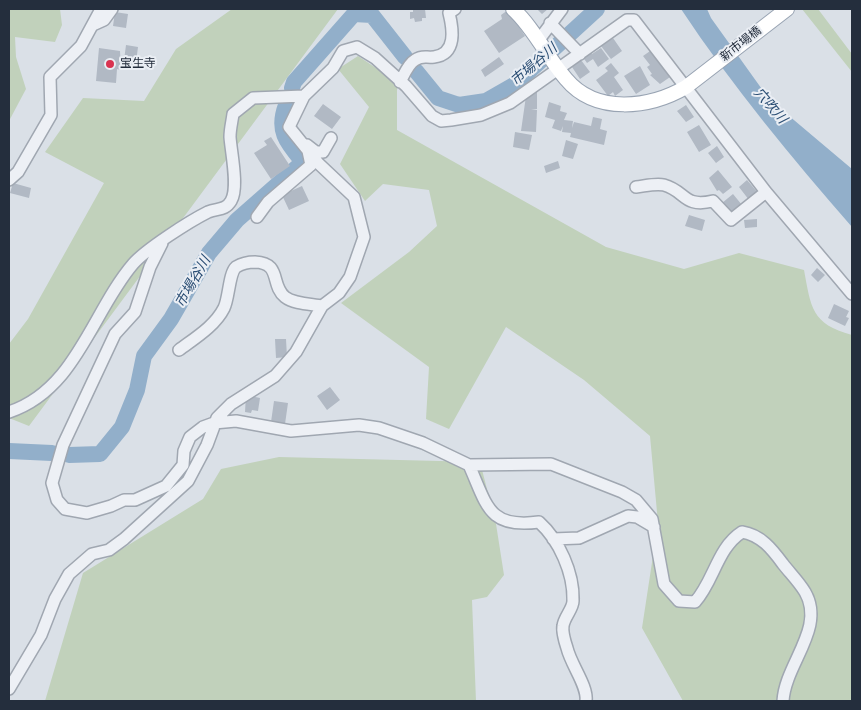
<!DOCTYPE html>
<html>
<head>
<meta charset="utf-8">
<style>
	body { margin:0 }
	#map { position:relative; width:861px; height:710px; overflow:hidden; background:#dae0e7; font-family:"Fira Sans",sans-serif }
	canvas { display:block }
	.frame { position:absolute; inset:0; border:10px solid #242e3d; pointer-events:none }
</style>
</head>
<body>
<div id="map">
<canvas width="861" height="710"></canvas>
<div class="frame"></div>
</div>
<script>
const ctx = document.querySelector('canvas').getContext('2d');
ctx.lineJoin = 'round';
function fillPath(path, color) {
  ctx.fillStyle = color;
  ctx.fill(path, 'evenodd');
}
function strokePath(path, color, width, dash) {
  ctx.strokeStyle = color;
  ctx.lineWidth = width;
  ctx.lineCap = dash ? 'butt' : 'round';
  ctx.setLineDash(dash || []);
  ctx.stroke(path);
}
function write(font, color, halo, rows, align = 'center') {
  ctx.font = font + ' "Fira Sans","Noto Sans JP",sans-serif';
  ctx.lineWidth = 4;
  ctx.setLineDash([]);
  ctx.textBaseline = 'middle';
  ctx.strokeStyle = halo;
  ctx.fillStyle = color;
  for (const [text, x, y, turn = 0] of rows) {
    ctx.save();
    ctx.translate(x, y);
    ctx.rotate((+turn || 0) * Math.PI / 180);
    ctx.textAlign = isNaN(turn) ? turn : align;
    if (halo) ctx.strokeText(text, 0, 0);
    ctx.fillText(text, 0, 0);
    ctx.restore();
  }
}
const green = new Path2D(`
	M9,9H60L62,25L55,42L15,37L16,57L26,89L9,121Z
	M232,9H338L29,426L9,418V344L28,319L104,183L45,152L83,98L144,101L176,49Z
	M802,9H818L852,54V72Z
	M358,56L397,82V130L606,247L684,269L739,253L804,270C811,307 811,324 852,335V701H683L642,628L658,523L650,436L584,380L506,327L449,429L426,419L429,367L341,303L409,252L437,226L429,190L383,184L365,201L340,164L369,107L338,69Z
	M279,457L480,462L496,524L504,575L487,597L472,600L476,701H45L83,573L203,499L221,469Z`);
const water = new Path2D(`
	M681,9H707L711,18L769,99L852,169V227C792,158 732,86 681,9Z`);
const river = new Path2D(`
	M416,71L438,98L459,105L486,101L514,85L597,9
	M292,88L294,82L354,14L372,15L405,57
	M9,451L52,453
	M69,455L100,454L122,427L137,390L144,356L171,319L209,253L237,220L303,162C287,143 276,131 286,105`);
const building = new Path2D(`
	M413,9H425L426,18H422V21L415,22L414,18L410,19V12H413Z
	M537,9H548L542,14Z
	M508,10L525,36L499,53L484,31L502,19L501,15Z
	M115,12L128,14L126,28L113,26Z
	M613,38L622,51L611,59L601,46Z
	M126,45L138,47L135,70L123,68Z
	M99,48L120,51L121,70L117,69L116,83L96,81Z
	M601,48L609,59L598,67L593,59L587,63L582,56L590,51L592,54Z
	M653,49L673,75L660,84L650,75L652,74L647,67L650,65L643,56Z
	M499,57L504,64L485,77L481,70Z
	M581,60L590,72L580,79L572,67Z
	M611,63L619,73L614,77L623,90L615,96L613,92L608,96L596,80L608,71L605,68Z
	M640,66L650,85L636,94L624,76Z
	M531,91H537V109H531L537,110L536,132L521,131L526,96H531Z
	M549,102L561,106L560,111L567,113L564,120L573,121L572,128L574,122L591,126L593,117L602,119L600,129L607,131L604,145L570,137L571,133L562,132L563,126L561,131L552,128L555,120L545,117Z
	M323,104L341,117L332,129L314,116Z
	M686,105L694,117L686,122L677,111Z
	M699,125L711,145L699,152L687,132Z
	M515,132L532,135L529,150L513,147Z
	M271,137L290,166L271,179L254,153L267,145L264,141Z
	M566,140L578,144L573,159L562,156Z
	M717,146L724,157L716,163L708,153Z
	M558,161L560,168L546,173L544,166Z
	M718,170L732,187L723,194L719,190L717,191L709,178Z
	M747,180L758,193L749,200L739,187Z
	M13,183L31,188L29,198L10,193Z
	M302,186L309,201L289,210L282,195Z
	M733,194L742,205L731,214L722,203Z
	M689,215L705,220L702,231L685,226Z
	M757,219V227L745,228L744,220Z
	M817,268L825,275L818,282L811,275Z
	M834,304L849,311L846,317L849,318L845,326L828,318Z
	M275,339H286L287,357L276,358Z
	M330,387L340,400L327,410L317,396Z
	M246,395L260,398L258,411L252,410L251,413L245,412Z
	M274,401L288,403L285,424L271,422Z`);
const minor = new Path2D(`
	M550,23L580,54
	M93,25L104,20L112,9
	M538,41L562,9
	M400,82C404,75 408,64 415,60C422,55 426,58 434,57C457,54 453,29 449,13L455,9
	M307,145L316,152H323L331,138
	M9,180L18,172L51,115L50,77L81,46L101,9
	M636,187C645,186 656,183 664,185C686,191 683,208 713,201L731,220L766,192
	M257,217L268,202L311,165L308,151
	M162,243L150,267L135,312L115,334L63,445L52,483L57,500L65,509L87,513L111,506L124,500H135L166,486L183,465L184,451L190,437L203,427L214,423L236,421L291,431L359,425L379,428L423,443L469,465L551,464L622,492L636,500L652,519L664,584L679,601L695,602C714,581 717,548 742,532C761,535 772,549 783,564C790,573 799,582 805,592C826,628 785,664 783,701
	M179,350C195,338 215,326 224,308C229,298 229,273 236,267C241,264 249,262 255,262C282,263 270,285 285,297C294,304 311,304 322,306
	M9,412C76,390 92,312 133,264C146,249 190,221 208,212C217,208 225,211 231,201C239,188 231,152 230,137C230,129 232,122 233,114L253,98L304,96
	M469,465C487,505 488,529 539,522C559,540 574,573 573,601C573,609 564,617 563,626C562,632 565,642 567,648C571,665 588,686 586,701
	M553,539L579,538L628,516L637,517L654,527
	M9,689L41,635L55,599L69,574L92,554L109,550L124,539L188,481L207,445L217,418L231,404L275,376L296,352L322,306L339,293L350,277L364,237L354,197L318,163L289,127L304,96L333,68L343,51L357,47L375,58L406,86L432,116L441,121L451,120L481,115L510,103L627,20H634L766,192L852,294`);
const major = new Path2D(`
	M513,9C534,28 547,57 566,79C596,115 650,108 686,87L787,9`);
const markers = [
	[110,64,5,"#d93350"]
];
const streetNames = [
	["新市場橋",741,44,-38]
];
const poiNames = [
	["宝生寺",120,64]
];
const waterNames = [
	["市場谷川",534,65,-41],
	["穴吹川",770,106,49],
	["市場谷川",193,282,-60]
];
fillPath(green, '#c1d1bb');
fillPath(water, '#92afca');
strokePath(river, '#92afca', 16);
fillPath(building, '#b1b9c4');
strokePath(minor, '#a0a7b1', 14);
strokePath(major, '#99a4b3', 16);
strokePath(minor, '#edf0f5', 11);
strokePath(major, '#fff', 14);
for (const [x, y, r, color] of markers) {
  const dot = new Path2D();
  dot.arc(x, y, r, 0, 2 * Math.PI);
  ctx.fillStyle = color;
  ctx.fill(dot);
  strokePath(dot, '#eaeef4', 2);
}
write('12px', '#242e3d', '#eaeef4', streetNames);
write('12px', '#242e3d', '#eaeef4', poiNames, 'left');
write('italic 14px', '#2b4e74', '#eaeef4', waterNames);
</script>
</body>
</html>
